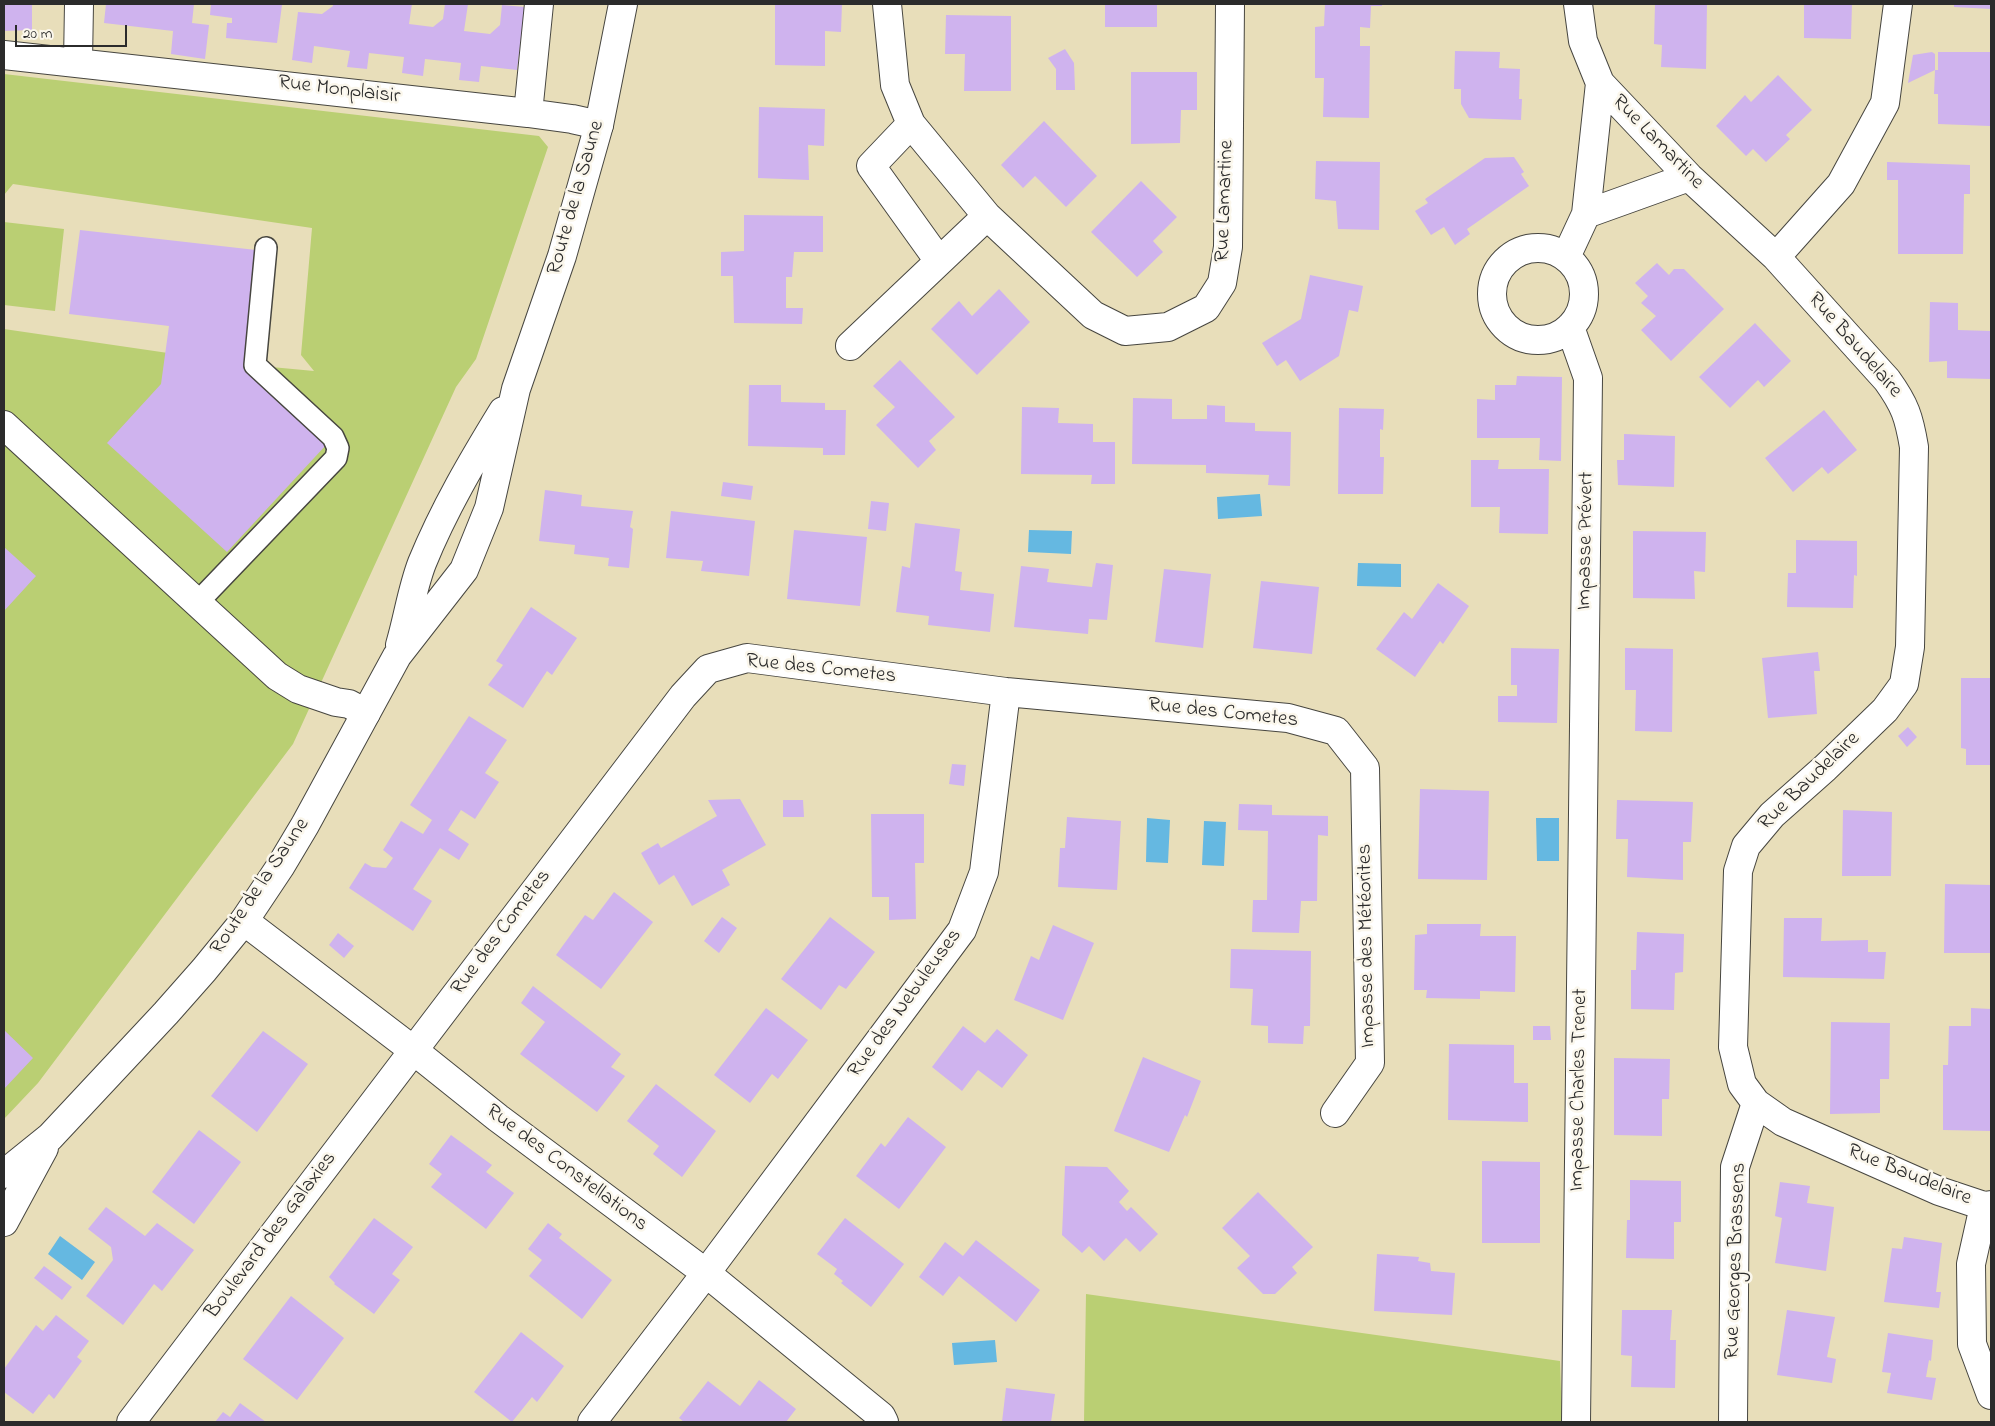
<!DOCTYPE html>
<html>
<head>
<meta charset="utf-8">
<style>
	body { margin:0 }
	#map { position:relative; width:1995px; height:1426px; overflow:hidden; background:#e8deba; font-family:"Indie Flower",sans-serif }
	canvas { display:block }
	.frame { position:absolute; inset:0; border:5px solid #2b2b2b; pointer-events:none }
	.scale { position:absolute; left:15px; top:25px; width:112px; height:22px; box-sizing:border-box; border:2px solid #2b2b2b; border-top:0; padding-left:6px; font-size:15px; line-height:18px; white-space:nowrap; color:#2b2b2b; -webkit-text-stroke:4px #fbf7ec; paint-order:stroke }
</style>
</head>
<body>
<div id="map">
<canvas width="1995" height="1426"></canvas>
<div class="frame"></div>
<div class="scale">20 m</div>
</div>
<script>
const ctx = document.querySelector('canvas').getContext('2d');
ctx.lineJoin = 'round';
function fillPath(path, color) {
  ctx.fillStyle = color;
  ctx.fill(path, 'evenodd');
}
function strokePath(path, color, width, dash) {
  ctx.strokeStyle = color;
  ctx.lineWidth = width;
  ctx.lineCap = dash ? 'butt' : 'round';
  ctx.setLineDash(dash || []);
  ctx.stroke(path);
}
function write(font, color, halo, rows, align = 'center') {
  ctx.font = font + ' "Indie Flower",sans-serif';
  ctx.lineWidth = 5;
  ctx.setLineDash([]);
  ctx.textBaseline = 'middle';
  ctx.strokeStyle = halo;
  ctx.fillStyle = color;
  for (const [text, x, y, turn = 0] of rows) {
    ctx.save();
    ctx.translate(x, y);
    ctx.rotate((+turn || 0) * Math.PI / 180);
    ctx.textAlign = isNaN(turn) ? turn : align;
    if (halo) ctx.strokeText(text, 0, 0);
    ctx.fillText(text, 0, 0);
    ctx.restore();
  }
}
const green = new Path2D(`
	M4,74L539,136L548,147L476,359L456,387L293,744L38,1083L4,1119V329L250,365L314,371L301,355L312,228L13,184L4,195Z
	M4,222L64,229L55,311L4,305Z
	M1086,1294L1560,1361L1562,1422H1084Z`);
const water = new Path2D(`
	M1260,494L1262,516L1218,519L1217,497Z
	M1029,530L1072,531L1071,554L1028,552Z
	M1358,563L1401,564V587L1357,586Z
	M1147,818L1170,820L1168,863L1146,862Z
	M1536,818H1559V861H1537Z
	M1204,821L1226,822L1224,866L1202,865Z
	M60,1236L95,1262L82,1280L48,1254Z
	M995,1340L997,1362L954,1365L952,1343Z`);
const building = new Path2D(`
	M4,4H32V30L4,31Z
	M106,4H194L192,23L209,25L205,59L171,54L173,31L104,23Z
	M211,4L282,5L277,43L226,38L227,23H232V18L210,15Z
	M333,4H412L409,24L433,27L443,19L445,4H468L464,31L490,34L500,25L502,5L525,7L517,70L481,66L479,82L459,80L461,63L425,59L423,76L402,73L404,57L369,53L367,69L347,67L350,51L314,46L312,63L292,60L298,12L322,14L333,6Z
	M775,4H842L841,32L825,31V66L775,65Z
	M1105,4H1157V27H1105Z
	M1325,4H1382V6H1371L1370,28L1360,27V46H1370L1369,118L1323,117L1324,78H1315V27L1324,26Z
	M1655,4H1707L1706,69L1661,67L1662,45L1654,44Z
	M1804,4H1852L1851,39L1804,38Z
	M1954,4H1991V9L1954,7Z
	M946,15L1011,16V91H964L965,54H945Z
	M1065,49L1074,63L1075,90H1056V69L1048,58Z
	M1455,51L1500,52L1499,68L1520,69L1519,99H1522L1521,120L1469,118L1461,104V89H1454Z
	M1932,52L1935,54V70L1908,83L1913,55Z
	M1938,52H1991L1990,126L1938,124V94H1934L1935,70H1938Z
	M1131,72H1197V110H1181L1180,143L1131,144Z
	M1778,75L1812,110L1786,135L1790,139L1766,162L1753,149L1746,156L1716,126L1745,95L1751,102Z
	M759,107L825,109L824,146L808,145L809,180L758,178Z
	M1044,121L1097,176L1066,207L1035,176L1023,188L1001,165Z
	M1514,157L1524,172L1521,174L1529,186L1467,229L1470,234L1455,245L1444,227L1431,235L1415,211L1428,203L1425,199L1485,158Z
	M1316,161L1380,162L1379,230L1338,229L1336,201L1315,199Z
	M1887,162L1970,165V194H1964L1963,254H1898V180H1887Z
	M1141,181L1177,217L1153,241L1163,252L1137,277L1091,232Z
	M744,215L823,216V252H794L792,277H786V308H803L802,324L734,323L733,276H721V252L744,251Z
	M80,230L256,250L244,368L327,444L227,552L107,443L161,384L169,326L69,314Z
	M1657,263L1669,275L1674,269H1684L1724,309L1671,361L1641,330L1656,316L1641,303L1648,296L1635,283Z
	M1310,275L1363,286L1358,312L1349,310L1339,356L1300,381L1286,360L1277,366L1262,343L1301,319Z
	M999,289L1030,322L977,375L931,329L959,301L972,316Z
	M1930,302L1958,303V330L1991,331V379L1947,378V361L1929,362Z
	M1755,323L1791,361L1764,387L1758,380L1730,408L1699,377Z
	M900,360L955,417L929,441L936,450L918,468L876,425L895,407L873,386Z
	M1517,376L1562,377L1561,461L1539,460L1540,438H1477V399L1495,400V385H1516Z
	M749,385H781V402L825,403V410H846L845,455H823V448L748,446Z
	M1133,398L1172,399V419H1207V405L1225,406V422L1255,423V431L1291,432L1290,486L1268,485L1269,475L1206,473V465L1132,464Z
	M1022,407L1059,408L1058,423L1093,424V442H1115V484H1091L1092,475L1021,474Z
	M1339,408L1384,409L1383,430L1380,429V457H1384L1383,494H1338Z
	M1824,410L1857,450L1828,474L1822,467L1793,492L1765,458Z
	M1624,434L1675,436L1674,487L1618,485L1617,460H1624Z
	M1471,460H1499L1498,469H1549L1548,534L1499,533L1500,507H1471Z
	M723,482L753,486L751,500L721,496Z
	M545,490L582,495L581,506L633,511L630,527L633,529L629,568L608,566L609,558L574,554L575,545L539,541Z
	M871,501L889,503L886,531L868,529Z
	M671,511L755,521L749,576L701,571L703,561L666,558Z
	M915,523L960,529L955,571L962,572L960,590L994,594L990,632L928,625L929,616L896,612L902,566L910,568Z
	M794,530L867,537L860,606L787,599Z
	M1633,531L1706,532L1705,572L1694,571L1695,599L1633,598Z
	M1796,540L1857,541V576L1854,575L1853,608L1787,607L1788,573H1796Z
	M4,547L36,576L4,611Z
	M1096,563L1113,565L1107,620L1089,619L1088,634L1014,627L1021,566L1049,569L1047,582L1092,587Z
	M1164,569L1211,574L1203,648L1155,642Z
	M1261,581L1319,587L1312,654L1253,648Z
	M1438,583L1469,606L1443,644L1440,641L1415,677L1376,649L1404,612L1412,619Z
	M531,607L577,638L552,675L547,671L523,708L488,685L503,665L496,661Z
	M1511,648L1559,649L1557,723L1498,722V696H1517V685H1511Z
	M1625,648L1673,649L1672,732L1635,731L1636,690H1625Z
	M1818,652L1820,671H1814L1817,714L1768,718L1762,658Z
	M1961,678H1991V765H1966V749L1961,748Z
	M469,716L507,740L485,773L499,782L475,819L461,810L448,830L469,844L459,860L440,848L413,889L432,901L413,931L349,888L365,863L372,867L386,868L393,858L383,850L401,821L423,834L432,820L410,805Z
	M1908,727L1917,737L1907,747L1898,736Z
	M952,764L966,765L964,786L949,784Z
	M1420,789L1489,791L1487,880L1418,879Z
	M740,799L766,845L722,870L730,885L692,906L674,875L659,885L641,853L658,843L661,848L717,816L708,800Z
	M783,800H803L804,817H783Z
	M1617,800L1693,802L1691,842H1683V880L1627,877L1628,839H1616Z
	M1239,804L1272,805V815L1328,816V836L1318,835L1317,901H1301L1299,933L1252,932L1253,900H1267L1268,831L1238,830Z
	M1843,810L1892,812L1891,876H1842Z
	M871,814H924V863H915L916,919L889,920V897H872Z
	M1067,817L1121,821L1117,890L1058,887L1060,848H1065Z
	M1945,884L1991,885V953H1944Z
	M614,892L653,922L601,989L556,955L585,915L593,920Z
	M722,917L737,928L719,953L704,941Z
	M830,917L875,952L846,989L839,985L821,1010L781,979Z
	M1784,918H1822L1821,941L1868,940V952H1886L1884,979L1783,977Z
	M1427,924H1481L1480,936H1516L1515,992L1480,991V999L1426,998L1427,990H1414L1415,935L1427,934Z
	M1053,925L1094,943L1063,1020L1014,1000L1031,956L1039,960Z
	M1637,932L1684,934L1683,972L1675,973L1674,1010L1631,1009V970H1636Z
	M338,933L354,946L344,958L329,945Z
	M1231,949L1311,951L1310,1026H1304L1303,1044L1268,1043V1026L1251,1025L1253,989L1230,988Z
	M533,986L621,1054L611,1067L625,1076L597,1112L520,1054L545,1022L521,1003Z
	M766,1008L808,1040L778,1079L772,1074L750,1103L714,1075Z
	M1971,1008L1991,1009V1131L1943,1130V1065H1948L1949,1026H1971Z
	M1831,1022L1890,1023L1889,1079H1880V1113L1830,1114Z
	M963,1026L985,1043L997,1029L1028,1055L1002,1088L978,1070L962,1091L932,1067Z
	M1533,1026H1550L1551,1040H1533Z
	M4,1030L33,1058L4,1089Z
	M263,1031L308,1064L257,1132L211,1096Z
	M1449,1044L1514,1045V1083H1528V1122L1448,1120Z
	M1143,1057L1201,1081L1187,1117L1185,1115L1169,1152L1114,1131Z
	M1614,1058L1670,1059L1669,1099H1662V1136L1614,1135Z
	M656,1084L716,1131L682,1177L653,1154L659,1146L627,1121Z
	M908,1117L946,1147L899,1209L856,1176L881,1143L885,1147Z
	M199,1130L241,1162L194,1224L152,1192Z
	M451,1135L492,1165L486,1172L514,1193L486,1229L431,1187L442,1174L429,1164Z
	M1482,1161L1540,1162V1243H1482Z
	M1065,1166L1107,1167L1129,1191L1119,1202L1127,1211L1131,1207L1158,1234L1140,1252L1126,1238L1104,1261L1089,1246L1082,1253L1062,1235Z
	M1630,1180L1681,1181V1222H1674V1259L1626,1258L1627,1220H1630Z
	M1780,1182L1810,1186L1807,1203L1834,1207L1826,1271L1775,1263L1782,1218L1775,1216Z
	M1258,1192L1313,1247L1292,1267L1297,1273L1275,1294H1263L1237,1268L1250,1256L1222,1228Z
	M106,1207L145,1236L157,1223L194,1250L162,1291L154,1284L123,1325L86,1296L113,1260L111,1247L88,1229Z
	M374,1218L413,1247L392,1274L400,1280L374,1314L334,1284L335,1283L329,1277Z
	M845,1218L904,1264L871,1307L841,1283L843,1281L834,1274L837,1269L817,1254Z
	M548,1223L562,1234L559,1238L612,1280L582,1319L529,1276L542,1260L528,1249Z
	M1904,1237L1942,1243L1936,1292H1941L1939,1308L1884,1302L1892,1248L1902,1249Z
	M976,1240L1040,1290L1016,1322L959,1276L943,1296L919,1277L945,1242L963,1256Z
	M1377,1254L1419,1257L1418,1261L1430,1263L1431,1271L1455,1273L1452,1315L1374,1311Z
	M44,1266L72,1287L62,1300L34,1278Z
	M291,1296L344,1338L297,1400L243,1359Z
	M1622,1310H1672L1670,1340H1676L1675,1388L1631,1387L1632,1356L1621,1355Z
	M1787,1310L1835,1317L1827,1357L1836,1359L1832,1383L1777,1375Z
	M56,1315L89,1341L77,1357L82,1361L54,1399L49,1394L33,1414L4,1392V1369L36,1325L43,1331Z
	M521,1332L564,1366L537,1402L532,1397L512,1422L474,1392Z
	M1888,1333L1933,1340L1931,1361L1929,1360L1926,1377L1936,1378L1932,1400L1887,1393L1891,1373L1882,1372Z
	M759,1380L796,1409L786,1422H684L679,1418L708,1381L740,1406Z
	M1006,1388L1055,1394L1051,1422H1002Z
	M240,1403L266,1422H215L223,1412L230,1417Z`);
const service = new Path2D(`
	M197,603L336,458L338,448L333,437L255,365L266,248`);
const minor = new Path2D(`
	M887,4L895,85L911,124L987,216L1093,315L1125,331L1168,327L1206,308L1222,283L1228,247L1230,4
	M1578,4L1583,41L1600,83L1689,177L1776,257L1887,380C1905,405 1909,417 1914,447L1910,647L1904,684L1885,710L1825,768L1772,815L1746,846L1738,871L1733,1047L1742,1084L1756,1103L1783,1122L1939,1191L1984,1206L1991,1205
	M4,55L528,113L572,119L599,125
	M78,62L79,4
	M528,113L539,4
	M911,124L871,166L939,261
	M1586,214L1689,177
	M1492 294a46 46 0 1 1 92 0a46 46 0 1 1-92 0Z
	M1566,257L1586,214L1600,83
	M1776,257L1841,184L1885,103L1898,4
	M1570,327L1588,378L1576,1422
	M850,346L987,216
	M4,425L277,676L298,689L336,702L349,704L366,713
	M244,921L413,1050L498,1118L706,1273L881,1416L884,1422
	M1984,1206L1971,1264L1972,1344L1991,1395
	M131,1422L683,696L708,669L747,658L1006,692L1288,718L1336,731L1365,768L1370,1063L1335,1113
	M592,1422L706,1273L962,930L984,872L1006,692
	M1733,1422L1735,1167L1756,1103`);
const tertiary = new Path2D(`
	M400,645C408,618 412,589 422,563C444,509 473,460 503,411
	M4,1174L50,1137L166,1013L204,970L244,921L280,867L305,825L397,656L464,570L489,508L516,389L562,256L599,125L623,4
	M4,1222L44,1148`);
const streetNames = [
	["Rue Monplaisir",339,91,7],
	["Rue Lamartine",1657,143,46],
	["Route de la Saune",577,198,-74],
	["Rue Lamartine",1226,201,-88],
	["Rue Baudelaire",1854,346,49],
	["Impasse Prévert",1587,541,-89],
	["Rue des Cometes",821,670,6],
	["Rue des Cometes",1223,714,6],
	["Rue Baudelaire",1810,782,-44],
	["Route de la Saune",261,887,-56],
	["Rue des Cometes",502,933,-53],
	["Impasse des Météorites",1368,946,-91],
	["Rue des Nebuleuses",906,1004,-54],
	["Impasse Charles Trenet",1580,1090,-89],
	["Rue des Constellations",566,1169,37],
	["Rue Baudelaire",1909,1176,22],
	["Boulevard des Galaxies",272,1236,-53],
	["Rue Georges Brassens",1737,1261,-88]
];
fillPath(green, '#bacf73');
fillPath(water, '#65b8e1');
fillPath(building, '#cfb3ee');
strokePath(service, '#474640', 24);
strokePath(minor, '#474640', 30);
strokePath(tertiary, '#474640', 30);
strokePath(service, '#fff', 21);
strokePath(minor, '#fff', 28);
strokePath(tertiary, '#fff', 28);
write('21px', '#2b2b2b', '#fbf7ec', streetNames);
</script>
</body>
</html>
